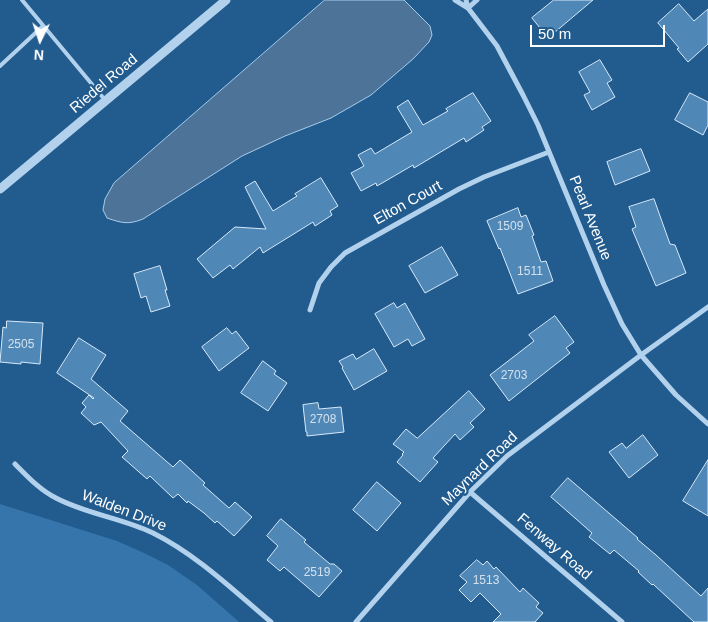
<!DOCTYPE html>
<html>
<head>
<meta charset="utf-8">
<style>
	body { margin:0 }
	#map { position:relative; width:708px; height:622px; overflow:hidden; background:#225b8e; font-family:Arial,sans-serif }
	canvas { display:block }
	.north { position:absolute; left:15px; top:15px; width:50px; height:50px; -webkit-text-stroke:4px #225b8e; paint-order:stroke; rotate:184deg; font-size:14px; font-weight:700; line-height:20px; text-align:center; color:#fff }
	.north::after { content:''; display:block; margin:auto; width:18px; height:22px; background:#fff; clip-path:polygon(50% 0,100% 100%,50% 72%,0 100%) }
	.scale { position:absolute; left:530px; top:25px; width:135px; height:22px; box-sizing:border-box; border:2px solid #fff; border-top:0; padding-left:6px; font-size:15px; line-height:18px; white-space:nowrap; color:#fff; -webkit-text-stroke:4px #225b8e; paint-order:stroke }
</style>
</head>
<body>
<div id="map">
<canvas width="708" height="622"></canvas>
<div class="north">N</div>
<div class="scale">50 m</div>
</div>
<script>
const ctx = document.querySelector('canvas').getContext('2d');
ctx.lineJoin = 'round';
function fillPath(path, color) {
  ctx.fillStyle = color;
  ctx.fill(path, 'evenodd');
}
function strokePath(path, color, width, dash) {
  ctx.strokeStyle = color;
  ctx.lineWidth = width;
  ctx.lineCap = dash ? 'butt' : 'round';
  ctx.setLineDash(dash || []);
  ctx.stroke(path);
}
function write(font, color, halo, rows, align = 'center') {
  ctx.font = font + ' Arial,sans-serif';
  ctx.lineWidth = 4.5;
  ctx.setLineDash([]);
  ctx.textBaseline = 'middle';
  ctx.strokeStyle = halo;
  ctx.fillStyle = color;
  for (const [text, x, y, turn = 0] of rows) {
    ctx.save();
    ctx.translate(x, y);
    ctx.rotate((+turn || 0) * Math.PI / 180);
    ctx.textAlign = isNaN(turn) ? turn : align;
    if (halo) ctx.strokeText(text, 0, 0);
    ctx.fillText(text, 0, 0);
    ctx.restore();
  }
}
const green = new Path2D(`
	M0,504L117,541L144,553L168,565L197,585L239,622H0Z`);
const water = new Path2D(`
	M325,0H404L430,26L432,35L429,42L413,59L371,95L331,118L285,136L242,156L143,219C128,225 122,223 107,218L103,210L105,199L114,183Z`);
const building = new Path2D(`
	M554,0H593L548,38L532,18Z
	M679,4L694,21L708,9V44L688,62L677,49L679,48L658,23Z
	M600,60L612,80L607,83L615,97L592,110L584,95L590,92L579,72Z
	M473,93L491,121L482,127L484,130L466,142L464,138L414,168L413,165L377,186L376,183L361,191L351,173L364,166L358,155L371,148L375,154L412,132L397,107L408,100L423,125L448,111L446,109Z
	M690,93L708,102V125L703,135L675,120Z
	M641,149L650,171L615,185L607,162Z
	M321,178L338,206L330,211L332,215L315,226L313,222L263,253L260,247L233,269L230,265L213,278L197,259L235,227L266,229L245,187L255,181L273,211L297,196L295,194Z
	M654,199L670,244L675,245L686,273L656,286L632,229L636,227L629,207Z
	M518,208L521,217L526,215L534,235L532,236L541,262L546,261L553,281L518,294L500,248L499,249L487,221Z
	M442,247L458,275L425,293L409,266Z
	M160,266L167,290H165L170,306L151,312L146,296L141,298L134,274Z
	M394,303L397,308L405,303L425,339L412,346L408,339L394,347L375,314Z
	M555,316L574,342L566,348L570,353L509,401L490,375L534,341L529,335Z
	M7,321L43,323L40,364L21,362V364L0,362L3,327L6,328Z
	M227,328L232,334L236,331L249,348L219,371L202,347Z
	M79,338L106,355L91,379L128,411L120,421L173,467L180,460L205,483L203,485L229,508L235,502L252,517L234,536L217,521L215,523L204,513L188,501L187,503L178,494L173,498L150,476L147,479L122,457L128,451L101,422L94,425L81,413L86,407L82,403L89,395L93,399L94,398L57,373Z
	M374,349L387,371L354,390L342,368L343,367L339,361L353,354L356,359Z
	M263,361L276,371L274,374L287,383L268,411L241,393Z
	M469,391L485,409L470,423L474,427L460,440L455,434L433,458L438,462L420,482L397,462L403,455L402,454L404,452L393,444L406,429L417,438Z
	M318,403L319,409L341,407L344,432L307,436V432H306L303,405Z
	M643,435L658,455L629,478L609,452L622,443L626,448Z
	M708,460V516L683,501Z
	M568,478L638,538L637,539L656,555L701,596L708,588V622H694L653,584L652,585L638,572L639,571L614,550L610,554L589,537L592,533L551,497Z
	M377,482L401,503L377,531L353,510Z
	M281,519L306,540L304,542L330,564H334L342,571L319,597L284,567L280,571L267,560L278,546L267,536Z
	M477,560L483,565L487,561L494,569L496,567L520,592L523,588L539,603L536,607L543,613L535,622H493L501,614L480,593L471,602L459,590L467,582L460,576Z`);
const service = new Path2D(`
	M22,0L105,100
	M0,66L43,26`);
const minor = new Path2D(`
	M455,0L468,8L497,46L523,95L538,125L604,285L622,324L641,355L676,395L708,424
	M466,0L468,8
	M468,8L477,0
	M310,310L319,283L331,267L345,253L459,189L484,177L549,152
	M15,464C28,477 40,490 56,498C86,514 122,518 153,533C197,555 233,590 271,622
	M470,492L622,622
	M356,622L470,492L507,456L641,355L708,307`);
const tertiary = new Path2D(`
	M0,189L226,0`);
const numberNames = [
	["1509",510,227],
	["1511",530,272],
	["2505",21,345],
	["2703",514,376],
	["2708",323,420],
	["2519",317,573],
	["1513",486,581]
];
const streetNames = [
	["Riedel Road",104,84,-40],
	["Elton Court",408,203,-29],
	["Pearl Avenue",590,218,68],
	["Maynard Road",480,469,-44],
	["Walden Drive",124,511,21],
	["Fenway Road",554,547,41]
];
fillPath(green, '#3675ab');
fillPath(water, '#4d7498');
strokePath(water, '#a6cded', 1);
fillPath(building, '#4f87b7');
strokePath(building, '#d7e9f9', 1);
strokePath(service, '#b2d1ec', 4);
strokePath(minor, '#b2d1ec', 5);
strokePath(tertiary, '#b2d1ec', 9);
write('12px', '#d3e1ed', null, numberNames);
write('15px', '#fff', '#225b8e', streetNames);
</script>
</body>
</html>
